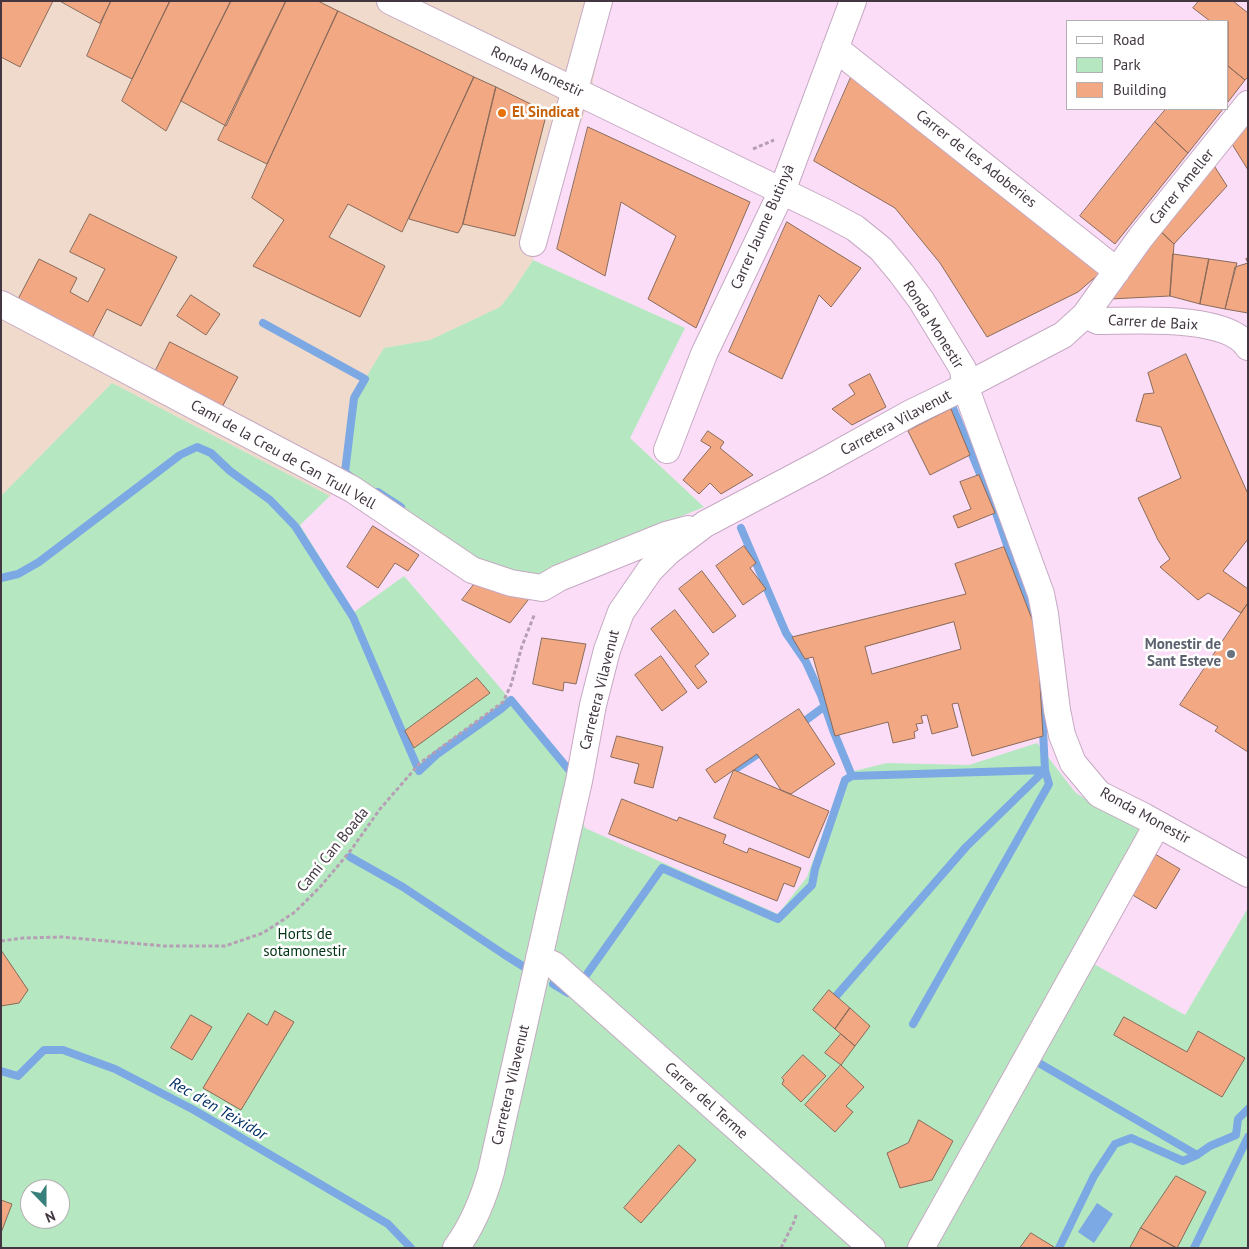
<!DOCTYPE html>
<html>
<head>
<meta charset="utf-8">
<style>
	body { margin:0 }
	#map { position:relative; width:1249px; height:1249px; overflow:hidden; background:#fbddf8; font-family:"PT Sans",sans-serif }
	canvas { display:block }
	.frame { position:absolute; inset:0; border:2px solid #423741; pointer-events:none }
	.legend { position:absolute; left:1066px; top:20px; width:162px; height:90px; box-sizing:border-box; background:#fff; border:1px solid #b3afb3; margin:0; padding:6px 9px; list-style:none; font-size:15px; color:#423741 }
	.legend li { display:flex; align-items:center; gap:10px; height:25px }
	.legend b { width:25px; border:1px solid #b3afb3 }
	.north { position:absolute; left:20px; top:1179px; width:50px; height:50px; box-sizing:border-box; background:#fff; border:1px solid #b3afb3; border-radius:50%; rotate:158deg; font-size:14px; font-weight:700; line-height:20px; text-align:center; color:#423741 }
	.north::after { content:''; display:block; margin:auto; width:18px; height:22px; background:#38807b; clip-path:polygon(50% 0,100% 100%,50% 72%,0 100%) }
</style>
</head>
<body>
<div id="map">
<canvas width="1249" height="1249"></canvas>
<div class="frame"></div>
<ul class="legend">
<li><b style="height:6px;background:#fff"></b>Road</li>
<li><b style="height:14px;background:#b5e8c0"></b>Park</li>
<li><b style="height:14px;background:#f2a983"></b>Building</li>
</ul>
<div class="north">N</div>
</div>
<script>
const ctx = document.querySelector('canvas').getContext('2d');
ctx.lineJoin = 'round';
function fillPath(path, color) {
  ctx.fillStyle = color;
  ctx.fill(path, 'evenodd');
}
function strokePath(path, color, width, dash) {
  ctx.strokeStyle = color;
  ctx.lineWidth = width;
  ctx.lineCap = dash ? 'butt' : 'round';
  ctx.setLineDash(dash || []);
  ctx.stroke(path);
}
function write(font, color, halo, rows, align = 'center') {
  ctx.font = font + ' "PT Sans",sans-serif';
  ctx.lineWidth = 5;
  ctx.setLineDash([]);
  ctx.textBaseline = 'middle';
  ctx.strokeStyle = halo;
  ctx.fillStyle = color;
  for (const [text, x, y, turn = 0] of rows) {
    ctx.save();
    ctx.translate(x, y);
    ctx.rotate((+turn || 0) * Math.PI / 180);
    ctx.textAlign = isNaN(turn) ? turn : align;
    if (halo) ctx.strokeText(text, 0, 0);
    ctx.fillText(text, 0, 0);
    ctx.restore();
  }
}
const industrial = new Path2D(`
	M1,1H609L590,97L533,260L512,292L500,307L430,340L384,348L347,477L330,496L112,383L1,496Z`);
const green = new Path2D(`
	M533,260L685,328L630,438L704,507L533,576L486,564L347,477L356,394L384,348L430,340L500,307L512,292Z
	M112,383L330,496L300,525L354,612L404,576L509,698L569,773L585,828L778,914L807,877L843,777L850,772L887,763L969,765L1037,743L1075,792L1094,805L1146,833L1078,955L1185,1015L1248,908V1248H1V496ZM30,1189H60V1219H30Z`);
const water = new Path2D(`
	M1097,1203L1113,1214L1094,1243L1078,1232Z`);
const stream = new Path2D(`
	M263,323L365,379L354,398L345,472L352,478
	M953,408L996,513L1035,626
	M378,492L401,507
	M741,528L786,633L806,662L821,695L833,730L852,776
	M1,578L18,574L39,562L180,455L197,447L211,453L230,471L270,500L295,526L353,617L419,771L436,755L501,709L511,700L569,770
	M798,726L825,706
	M737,768L764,750
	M350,857L403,887L505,955L529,970
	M582,981L662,868L778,919L812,885L815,869L845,780L852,776L1045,770
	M553,984L568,993
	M837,995L966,847L1045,770
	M913,1024L1049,784L1045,770L1040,672
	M1031,1060L1032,1059L1197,1155
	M1,1071L18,1076L44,1050H63L115,1069L194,1110L388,1224L411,1248
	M1059,1248L1094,1176L1115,1144L1131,1138L1183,1161L1197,1155L1210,1146L1236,1135L1238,1119L1248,1109
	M1194,1248L1248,1137`);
const building = new Path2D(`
	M1,1H53L20,67L1,57Z
	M60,1H111L100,23Z
	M111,1H170L132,79L87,56Z
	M170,1H231L166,131L122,101Z
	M231,1H286L226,126L181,101Z
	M286,1H318L338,11L267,164L218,140Z
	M1199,1H1233L1248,13V77L1245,80L1228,66V21H1210L1193,8Z
	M338,11L474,77L402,232L348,204L329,237L385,266L360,317L253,266L284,220L252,198Z
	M1228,66L1245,80L1228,102Z
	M852,75L1100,273L1078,292L987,337L940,263L895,208L814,161Z
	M474,77L496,87L463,224L458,233L409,219Z
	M496,87L547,112L515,236L463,224Z
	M1166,109H1223L1188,153L1155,122Z
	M1155,122L1188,153L1115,244L1080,216Z
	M1245,123L1248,127V170L1232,144Z
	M588,127L750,202L696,328L648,299L676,236L621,202L605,276L557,249Z
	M1213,164L1227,186L1174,244L1157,228Z
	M90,214L177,257L141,326L107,309L91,340L16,303L39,259L77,278L70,292L88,302L105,269L70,252Z
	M787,222L861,268L831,307L819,295L782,379L729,352Z
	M1157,228L1174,244L1170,296L1110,299Z
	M1173,254L1209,259L1200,304L1170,296Z
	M1248,258V313L1225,309L1235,267L1248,263L1246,259Z
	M1209,259L1237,263L1225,309L1200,304Z
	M191,295L220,314L206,335L177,316Z
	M170,342L238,377L221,409L154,374Z
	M1186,354L1248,494V539L1223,571L1248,589V603L1241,613L1208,593L1198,600L1160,567L1170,559L1158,540L1138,498L1181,478L1161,427L1136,421L1144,394L1154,393L1148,373Z
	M870,374L886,407L852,425L832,409L855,394L849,385Z
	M951,409L970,455L930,475L908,431Z
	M708,431L724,442L720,448L753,475L721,494L710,483L699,494L683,480L711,447L701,441Z
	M979,475L995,513L958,528L953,516L971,509L960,482Z
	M373,526L419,555L408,571L395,563L378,588L347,567Z
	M744,546L756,563L750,568L766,589L743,605L716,566Z
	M1004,547L1037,632L1043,736L972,756L958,703L952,704L958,727L932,734L927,715L921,716L923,723L916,724L918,730L914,732L915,738L893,743L888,722L835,736L813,657L805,659L792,637L966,594L955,564ZM954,622L961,649L872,674L865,647Z
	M702,571L736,616L713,633L679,589Z
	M482,574L532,595L510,623L462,600Z
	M1248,603V752L1215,731L1218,727L1180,705Z
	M675,610L709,654L695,666L707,682L698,689L651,629Z
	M542,638L586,644L576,684L564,682L563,691L533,684Z
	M661,656L687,692L662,711L635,675Z
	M477,678L490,693L414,748L405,731Z
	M799,709L835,764L791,794L781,790L757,754L715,783L706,770Z
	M617,736L663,747L653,788L634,783L639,764L611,757Z
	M734,770L829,811L809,858L714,818Z
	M622,799L677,821L679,817L726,835L723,843L747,853L749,848L801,868L794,887L784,883L777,901L609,834Z
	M1155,854L1180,869L1156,909L1131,894Z
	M1,950L28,990L19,1003L1,1006Z
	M829,990L850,1008L835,1029L813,1010Z
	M850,1008L870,1026L855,1046L835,1029Z
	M275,1011L294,1022L241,1110L203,1088L248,1013L267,1025Z
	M191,1015L212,1027L192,1060L171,1048Z
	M1124,1017L1187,1052L1198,1031L1245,1058L1222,1097L1114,1035Z
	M841,1034L855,1046L841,1065L825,1053Z
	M803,1055L826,1076L801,1102L782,1084L784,1080L782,1078Z
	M841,1065L864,1087L846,1106L853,1112L835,1132L805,1105Z
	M919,1120L953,1141L932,1180L900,1188L887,1153L908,1143Z
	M679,1145L696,1160L641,1223L624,1208Z
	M1176,1176L1206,1192L1177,1248L1141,1228Z
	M1,1200L12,1204L1,1233Z
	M1141,1228L1176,1248H1130Z
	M1031,1233L1054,1247L1053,1248H1020Z`);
const path = new Path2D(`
	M753,149L774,140
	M1,941L23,938L62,937L164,946H225L263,933L295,912L321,886L351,850L380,809L420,763L503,702L511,685L522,646L535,613
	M781,1248L795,1220L796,1215`);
const street = new Path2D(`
	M390,1L827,213L855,228L881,249L901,273L921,300L963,369L965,386L1041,594L1045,614L1057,710L1062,735L1073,763L1099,794L1145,817L1248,874
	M835,48L1117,271
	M533,243L599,1
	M1,304L352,489L472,570L511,583L542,588L559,578L666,535L688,529
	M1085,315L1098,321C1134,321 1227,314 1248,347
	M667,450L704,354L782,191L853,1
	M539,958L554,965L872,1248
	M456,1248C473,1225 483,1200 491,1172L579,781L593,705L607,650L621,612L650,570L668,552L705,524L817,465L911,413L954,392L1063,335L1085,315L1141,237L1248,104
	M921,1248L1153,832L1156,823`);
const markers = [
	[502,113,5,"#e8710a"],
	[1231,654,5,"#6b7280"]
];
const streetNames = [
	["Ronda Monestir",537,72,25],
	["Carrer de les Adoberies",976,159,38],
	["Carrer Ameller",1182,187,-51],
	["Carrer Jaume Butinyà",763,227,-66],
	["Carrer de Baix",1153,323,3],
	["Ronda Monestir",933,325,58],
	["Carretera Vilavenut",896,423,-28],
	["Camí de la Creu de Can Trull Vell",283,455,29],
	["Carretera Vilavenut",600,690,-76],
	["Ronda Monestir",1145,816,29],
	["Camí Can Boada",333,850,-51],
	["Carretera Vilavenut",511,1085,-77],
	["Carrer del Terme",706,1101,42]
];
const foodNames = [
	["El Sindicat",512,113]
];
const worshipNames = [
	["Monestir de",1221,645],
	["Sant Esteve",1221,662]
];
const parkNames = [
	["Horts de",305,935],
	["sotamonestir",305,952]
];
const waterNames = [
	["Rec d'en Teixidor",218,1109,30]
];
fillPath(industrial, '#efdacc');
fillPath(green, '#b5e8c0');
fillPath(water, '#7ca8e4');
strokePath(stream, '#7ca8e4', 8);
fillPath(building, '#f2a983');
strokePath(building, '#8a6a5a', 1);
strokePath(street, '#c6a9c3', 28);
strokePath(path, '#b69fb4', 3, [4, 2.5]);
strokePath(street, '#fff', 26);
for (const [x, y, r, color] of markers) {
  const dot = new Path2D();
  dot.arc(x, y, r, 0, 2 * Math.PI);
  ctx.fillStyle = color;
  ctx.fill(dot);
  strokePath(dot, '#fff', 2);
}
write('15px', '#423741', '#fff', streetNames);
write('bold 15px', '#c56008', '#fff', foodNames, 'left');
write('bold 15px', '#5b616d', '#fff', worshipNames, 'right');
write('15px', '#003414', '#fff', parkNames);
write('italic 16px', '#032f65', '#fff', waterNames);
</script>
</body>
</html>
